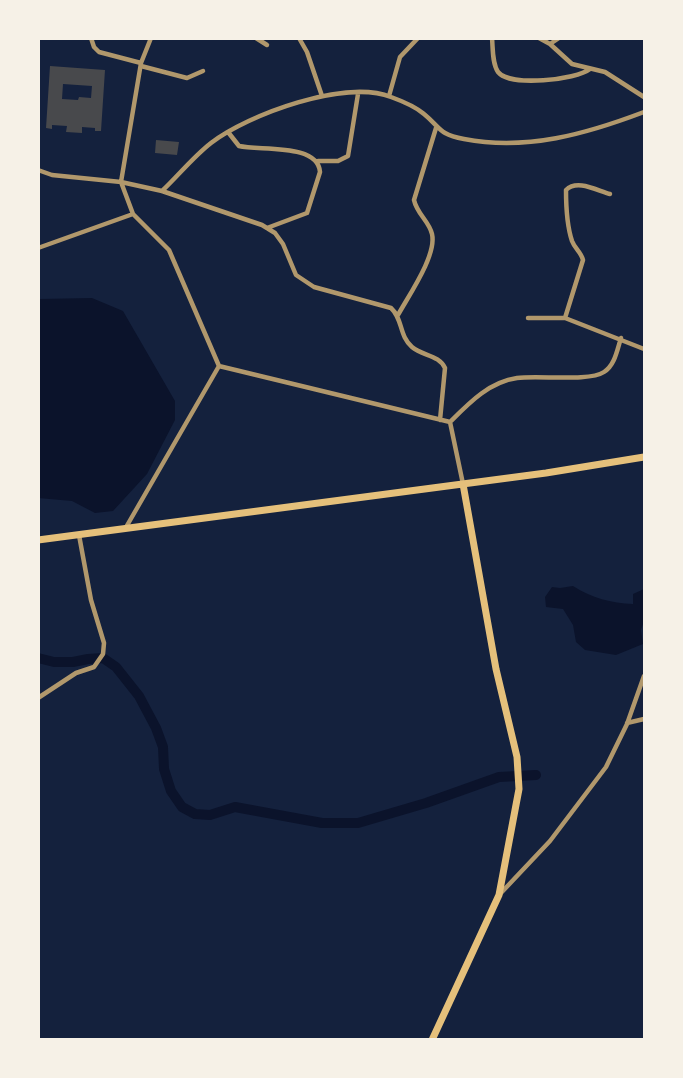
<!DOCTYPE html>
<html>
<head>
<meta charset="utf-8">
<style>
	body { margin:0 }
	#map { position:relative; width:683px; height:1078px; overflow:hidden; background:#14213d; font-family:Mulish,sans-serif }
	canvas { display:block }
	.frame { position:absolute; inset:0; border:40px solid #f6f1e7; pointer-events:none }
</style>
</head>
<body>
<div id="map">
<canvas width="683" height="1078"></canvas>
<div class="frame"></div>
</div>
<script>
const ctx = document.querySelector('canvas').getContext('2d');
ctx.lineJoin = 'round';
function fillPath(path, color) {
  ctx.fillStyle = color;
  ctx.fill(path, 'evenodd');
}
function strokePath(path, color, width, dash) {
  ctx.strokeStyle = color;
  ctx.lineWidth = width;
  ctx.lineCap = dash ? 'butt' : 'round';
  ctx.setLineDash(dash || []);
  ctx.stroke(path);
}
const water = new Path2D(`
	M92,298L123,311L175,401V420L147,474L113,511L95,513L72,501L38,498L39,299Z
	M573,586C592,598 611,603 633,604V594L644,589V621L641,630L643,644L616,655L585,650L576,642L573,625L563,609L546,607L545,597L552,587L560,588Z`);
const canal = new Path2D(`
	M38,658L54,662H73L88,659L103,658L116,667L139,696L156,728L163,747L164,769L171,791L182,807L195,814L210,815L235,807L322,823H358L426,803L499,777L536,775`);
const building = new Path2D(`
	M50,66L105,70L101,131H95V128L82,127V133L66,132L67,126L52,125V129L46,128ZM63,84L92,86L91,98L79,97L78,100L62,99Z
	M156,140L179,142L177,155L155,153Z`);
const minor = new Path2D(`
	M91,38L94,47L99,52L141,63
	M151,38L141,63L121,182L162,191L262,225L275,233L283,244L296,275L314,287L391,308C403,319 399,336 412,347C423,356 439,355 445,368L440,420
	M256,38L267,45
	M299,38L307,52L322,96
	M492,38C493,48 492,63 498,72C510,87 576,80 590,69
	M539,38L550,44L572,64L605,72L644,97
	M550,44L559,38
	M141,66L187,78L203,71
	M389,96L400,57L418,38
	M228,132L239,146C260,151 318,143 320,172L307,213L267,228
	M318,161H338L348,156L358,94
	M38,170L52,175L121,182L133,214L169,250L219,366L450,422L463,484
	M162,191C178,176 193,157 211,143C249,114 345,79 391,97C402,101 416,107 424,114C441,128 438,134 464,139C527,151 586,134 644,112
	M38,248L133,214
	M398,315C409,295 437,255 432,234C429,221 417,214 414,200L436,128
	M528,318H565L644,349
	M565,318L583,260C581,252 575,249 572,241C567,226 566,205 566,190C577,179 596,190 610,194
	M450,422C469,403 489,382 517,378C538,375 589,382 604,372C615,365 617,350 621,338
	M125,529L219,366
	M38,698L76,673L94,667L103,654L104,643L91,600L79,535
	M627,723L644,719
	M500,894L550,841L606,767L627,724L644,676`);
const secondary = new Path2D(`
	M38,540L546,473L644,457
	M432,1040L499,895L519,789L517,757L496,669L463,484`);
fillPath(water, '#0b132b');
strokePath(canal, '#0b132b', 10);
fillPath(building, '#48494c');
strokePath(minor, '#b1986c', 4.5);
strokePath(secondary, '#e5c07b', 7);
</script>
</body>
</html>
